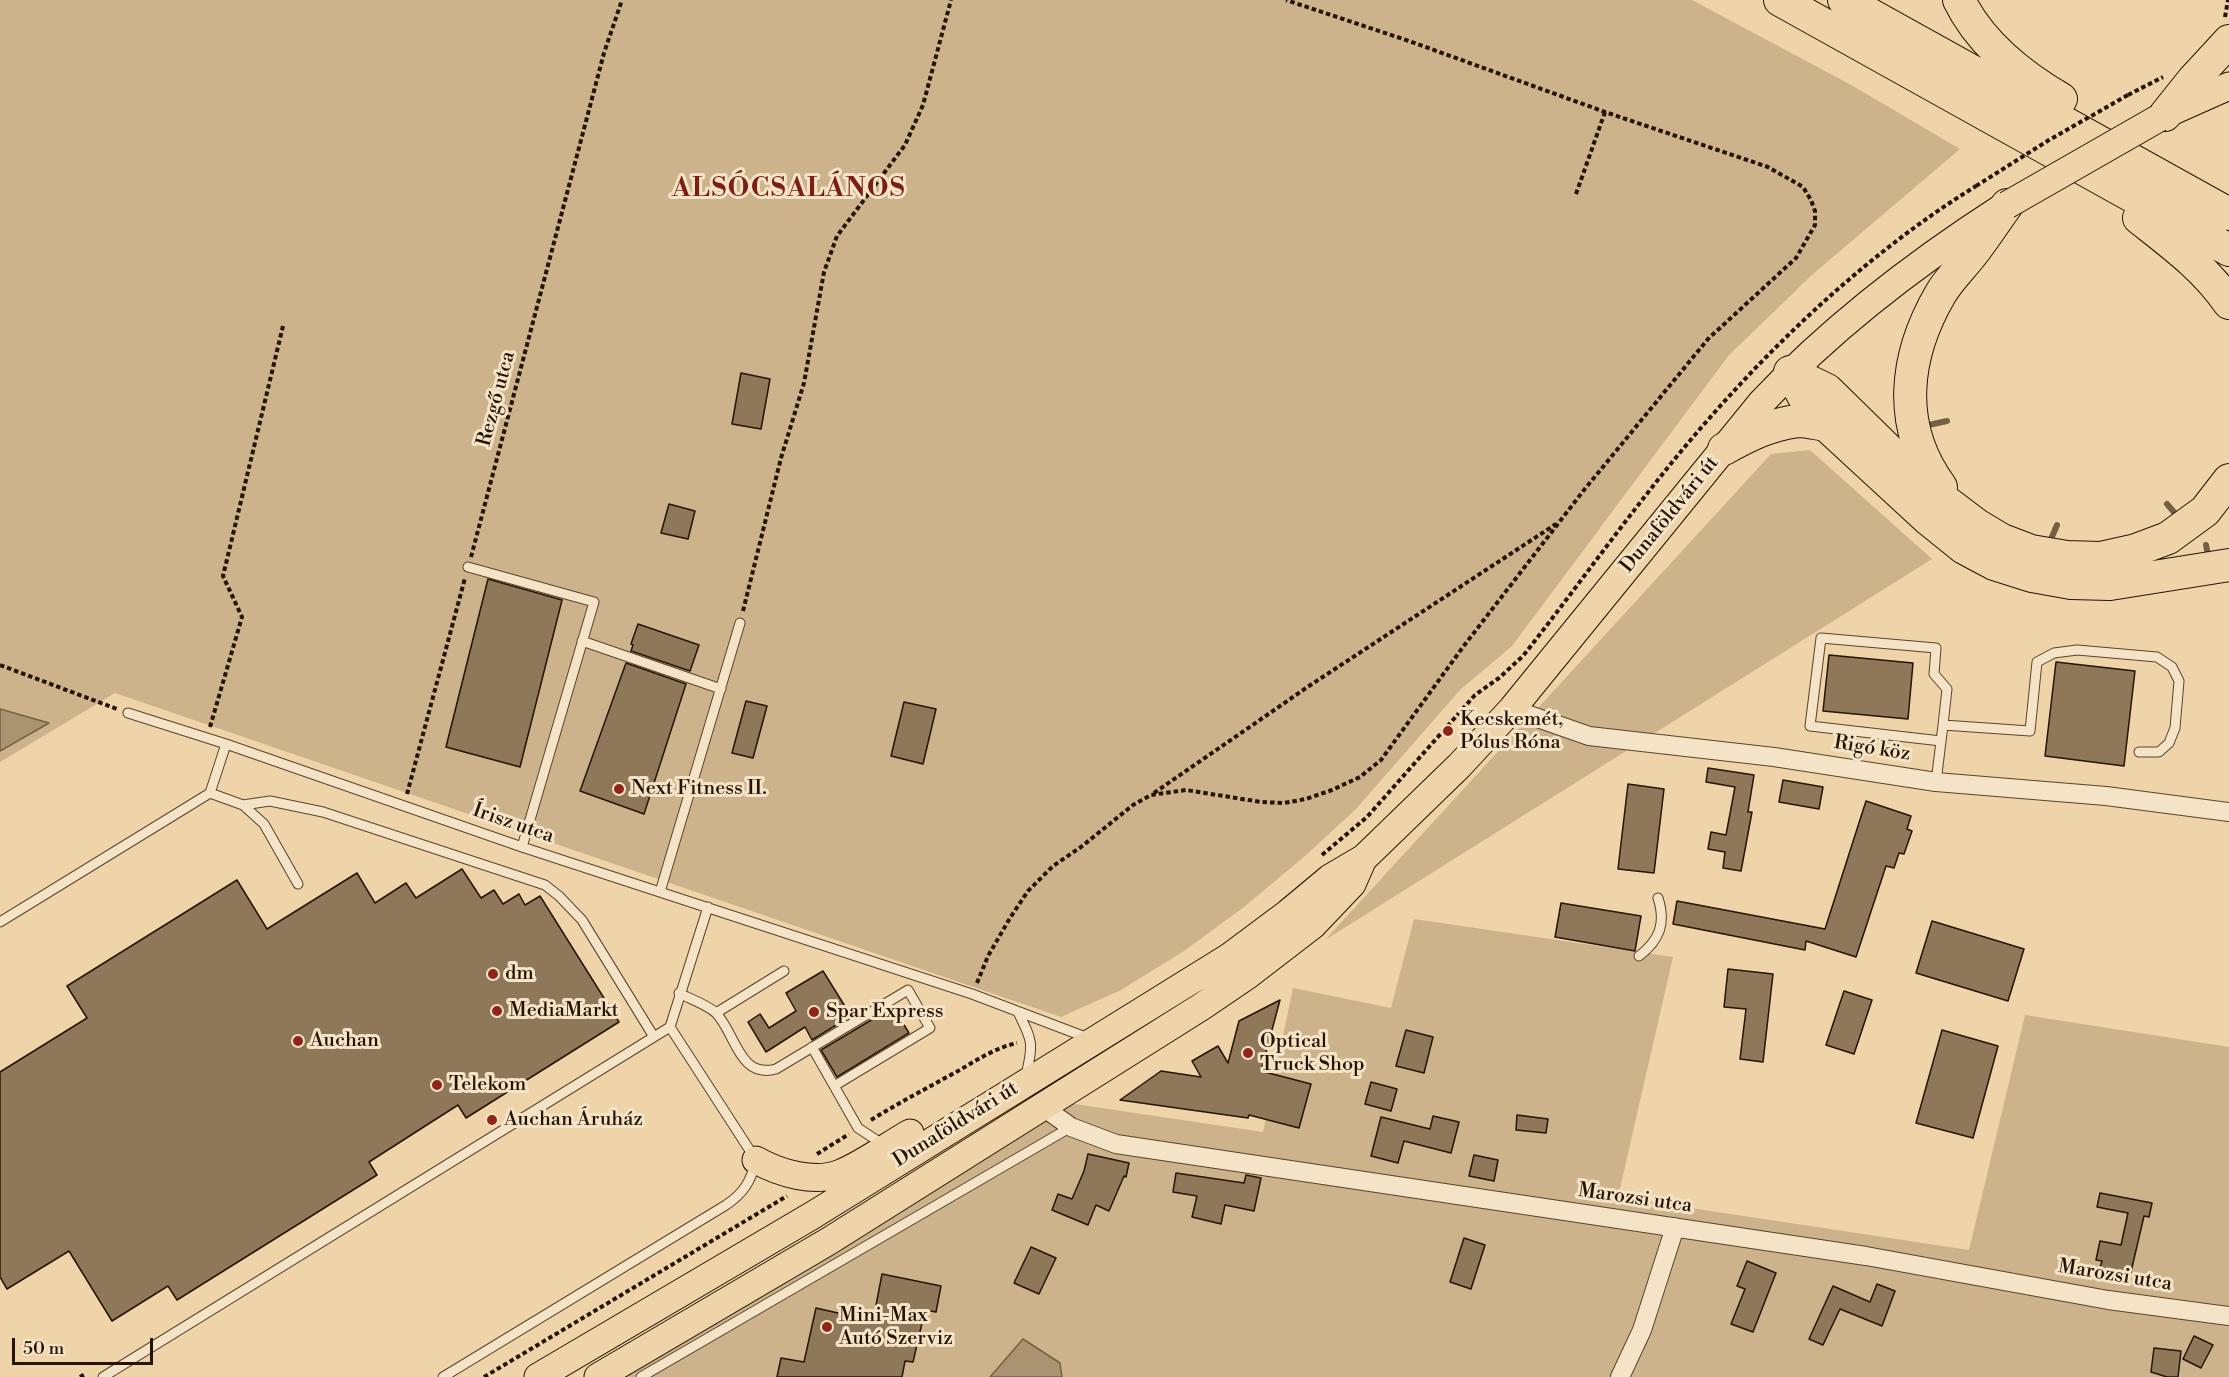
<!DOCTYPE html>
<html>
<head>
<meta charset="utf-8">
<style>
	body { margin:0 }
	#map { position:relative; width:2229px; height:1377px; overflow:hidden; background:#eed4a8; font-family:"Libre Bodoni",serif }
	canvas { display:block }
	.scale { position:absolute; left:12px; top:1338px; width:141px; height:27px; box-sizing:border-box; border:3px solid #261403; border-top:0; padding-left:8px; font-size:18px; line-height:21px; white-space:nowrap; color:#261403; -webkit-text-stroke:4px #f4e3c6; paint-order:stroke }
</style>
</head>
<body>
<div id="map">
<canvas width="2229" height="1377"></canvas>
<div class="scale">50 m</div>
</div>
<script>
const ctx = document.querySelector('canvas').getContext('2d');
ctx.lineJoin = 'round';
function fillPath(path, color) {
  ctx.fillStyle = color;
  ctx.fill(path, 'evenodd');
}
function strokePath(path, color, width, dash) {
  ctx.strokeStyle = color;
  ctx.lineWidth = width;
  ctx.lineCap = dash ? 'butt' : 'round';
  ctx.setLineDash(dash || []);
  ctx.stroke(path);
}
function write(font, color, halo, rows, align = 'center') {
  ctx.font = font + ' "Libre Bodoni",serif';
  ctx.lineWidth = 6;
  ctx.setLineDash([]);
  ctx.textBaseline = 'middle';
  ctx.strokeStyle = halo;
  ctx.fillStyle = color;
  for (const [text, x, y, turn = 0] of rows) {
    ctx.save();
    ctx.translate(x, y);
    ctx.rotate((+turn || 0) * Math.PI / 180);
    ctx.textAlign = isNaN(turn) ? turn : align;
    if (halo) ctx.strokeText(text, 0, 0);
    ctx.fillText(text, 0, 0);
    ctx.restore();
  }
}
const green = new Path2D(`
	M0,0H1692L1853,86L1960,149L1813,274L1729,355L1512,646L1460,690L1356,809L1305,856L1244,907L1184,951L1121,990L1061,1017L115,693L0,762Z
	M1810,450L1932,559L1325,940L1771,454Z
	M1414,919L1673,957L1618,1197L1969,1250L2025,1015L2229,1047V1377H624L1068,1103L1263,1132L1293,988L1391,1008Z`);
const water = new Path2D(`
	M0,709L49,723L0,751Z
	M1023,1339L1060,1363L1062,1377H990Z`);
const stream = new Path2D(`
	M1924,426L1947,421
	M2167,504L2179,518
	M2049,544L2057,525
	M2206,545L2209,560`);
const building = new Path2D(`
	M741,373L770,379L761,429L732,424Z
	M669,504L695,511L688,539L661,533Z
	M488,579L562,600L520,767L446,747Z
	M638,624L699,645L690,671L631,651L633,645L631,644Z
	M1829,655L1913,663L1908,719L1823,711Z
	M2056,662L2135,671L2124,766L2045,756Z
	M626,663L686,684L644,814L580,791Z
	M746,701L767,706L753,758L732,753Z
	M904,702L936,709L923,764L891,756Z
	M1708,768L1754,775L1748,812H1752L1741,871L1723,868L1725,852L1708,849L1711,832L1726,835L1735,787L1706,782Z
	M1783,780L1823,787L1819,809L1779,802Z
	M1628,784L1664,789L1654,873L1618,869Z
	M1866,801L1911,816L1907,829L1912,831L1904,854L1899,853L1894,868L1886,866L1856,957L1806,941L1805,950L1673,924L1677,901L1825,929Z
	M462,869L481,898L494,890L503,904L519,894L525,905L540,896L619,1022L466,1118L458,1105L369,1162L377,1175L177,1300L168,1286L112,1321L69,1251L7,1289L0,1277V1072L87,1018L67,986L237,880L267,929L357,873L375,903L406,883L416,898Z
	M1561,903L1641,916L1635,951L1555,937Z
	M1932,921L2024,949L2008,1001L1916,973Z
	M1728,969L1773,974L1763,1062L1740,1059L1746,1009L1724,1007Z
	M823,971L851,1016L812,1040L805,1027L766,1052L748,1022L760,1014L769,1028L796,1011L786,993Z
	M1844,991L1872,1000L1854,1054L1826,1045Z
	M1280,1000L1261,1071L1311,1084L1299,1128L1249,1115L1248,1118L1120,1100L1161,1071L1201,1077L1192,1061L1218,1046L1228,1063L1239,1021Z
	M893,1007L909,1033L837,1077L821,1050Z
	M1406,1030L1433,1037L1424,1073L1396,1066Z
	M1942,1030L1998,1046L1973,1138L1916,1123Z
	M1371,1082L1397,1089L1391,1111L1365,1104Z
	M1517,1115L1548,1119L1546,1133L1516,1130Z
	M1433,1116L1459,1122L1451,1153L1404,1141L1398,1163L1371,1156L1381,1117L1430,1129Z
	M1088,1154L1129,1163L1126,1177L1124,1176L1109,1211L1096,1205L1088,1225L1052,1210L1058,1194L1072,1199L1084,1171Z
	M1474,1155L1498,1160L1494,1181L1469,1176Z
	M1176,1173L1244,1183L1246,1175L1261,1178L1254,1211L1225,1205L1221,1224L1192,1217L1197,1196L1173,1192Z
	M2100,1193L2152,1203L2149,1217L2144,1216L2130,1276L2100,1268L2102,1261L2096,1260L2100,1241L2121,1245L2128,1213L2097,1207Z
	M1464,1238L1485,1245L1471,1289L1450,1282Z
	M1031,1247L1056,1258L1039,1294L1014,1283Z
	M1747,1261L1776,1273L1753,1332L1731,1324L1745,1289L1737,1286Z
	M882,1274L941,1286L936,1312L925,1310L913,1362L905,1361L902,1377H777L781,1358L804,1362L816,1308L873,1321Z
	M1877,1284L1895,1291L1882,1326L1840,1309L1823,1345L1809,1339L1833,1286L1870,1302Z
	M2194,1336L2213,1345L2201,1368L2183,1359Z
	M2154,1348L2181,1351L2178,1377H2167L2151,1372Z`);
const path = new Path2D(`
	M2225,17L2228,0
	M2128,95L2163,77
	M1576,194L1605,112
	M471,557L604,53L622,0
	M743,611L781,458L804,383L824,272L837,236L905,145L923,105L951,0
	M0,665L117,709
	M210,727L242,617L223,576L283,326
	M1154,793L1309,686L1556,524
	M407,794L465,578
	M1322,855L1367,817L1475,695L1499,678L1523,656C1571,595 1616,532 1665,471C1752,363 1858,259 1976,186
	M977,983L988,956L1010,918L1028,891L1053,866L1081,847L1133,805L1151,795L1186,790L1261,802L1284,803L1306,799L1332,790L1360,777L1381,760L1463,647L1584,490L1708,339L1796,258L1815,225V211L1811,200L1803,187L1768,167L1605,112L1409,41L1286,0
	M871,1120C895,1105 920,1092 945,1078C969,1066 990,1049 1017,1043
	M817,1154L849,1134
	M80,1377L85,1374
	M484,1377L787,1196`);
const service = new Path2D(`
	M468,567L594,602L522,847
	M582,641L721,689
	M128,713L226,744L522,847L972,994L1088,1038
	M1941,741L1810,726L1821,638L1936,648L1934,674L1947,689L1943,725
	M1936,782L1943,725L2030,731L2037,662L2054,653L2077,650L2157,657L2172,667L2179,681L2175,728L2169,743L2159,752H2139
	M210,793L243,805L270,801L323,812L545,885L559,896L582,920L654,1037
	M243,805L264,824L298,884
	M660,892L740,623
	M0,922L210,793L226,744
	M1639,956C1660,940 1666,923 1658,898
	M679,993C690,999 708,1005 716,1013C736,1034 739,1079 776,1069L908,990L930,1028L834,1086
	M1018,1012C1032,1040 1034,1043 1026,1075
	M716,1013L784,971
	M812,1047L858,1128L884,1145
	M103,1377L670,1027L708,907
	M443,1377L726,1205C744,1193 751,1181 756,1160L670,1027
	M641,1377L1071,1127`);
const minor = new Path2D(`
	M1512,709L1589,736L1774,757L1936,782L2106,796L2229,812
	M1043,1107L1071,1127L1116,1144L1866,1256L2108,1300L2229,1316
	M1620,1377L1642,1330L1675,1227`);
const primary = new Path2D(`
	M2164,115L2229,86
	M756,1160C779,1173 815,1184 841,1173C865,1163 887,1146 910,1133
	M538,1377L813,1215L1229,957L1288,913L1330,878L1364,858L1459,766L1512,709L1761,403C1832,327 1916,263 2003,207
	M598,1377L829,1241L1201,1007L1248,975L1313,925L1352,884L1363,859`);
const motorway = new Path2D(`
	M1780,0L2229,250
	M1844,0L2229,214
	M1959,0C1980,43 2020,75 2061,99
	M2165,115L2193,80L2229,41
	M2139,218C2172,244 2205,268 2229,303
	M1790,372L1827,390L1924,485L1977,525L2002,540L2031,551L2067,557L2100,558L2136,550L2168,538L2205,511L2229,480
	M1790,372L1805,399L1826,425L1928,519L1964,548L1994,564L2032,576L2071,583L2110,584L2229,565
	M1724,449C1747,436 1771,424 1798,421C1807,421 1818,424 1826,425
	M1941,487C1896,426 1904,356 1941,293C1950,278 1964,265 1975,250C1986,236 1996,220 2007,205`);
const pathBridge = new Path2D(`
	M1976,186L2049,140L2128,95`);
const primaryBridge = new Path2D(`
	M2007,205L2159,118`);
const markers = [
	[1448,731,6,"#8f2418"],
	[619,789,6,"#8f2418"],
	[493,974,6,"#8f2418"],
	[497,1011,6,"#8f2418"],
	[814,1012,6,"#8f2418"],
	[298,1041,6,"#8f2418"],
	[1248,1053,6,"#8f2418"],
	[437,1085,6,"#8f2418"],
	[492,1120,6,"#8f2418"],
	[827,1327,6,"#8f2418"]
];
const streetNames = [
	["Rezgő utca",497,399,-75],
	["Dunaföldvári út",1670,515,-51],
	["Rigó köz",1872,749,9],
	["Írisz utca",513,824,19],
	["Dunaföldvári út",956,1125,-32],
	["Marozsi utca",1635,1199,8],
	["Marozsi utca",2115,1276,9]
];
const poiNames = [
	["Kecskemét,",1460,720],
	["Pólus Róna",1460,743],
	["Next Fitness II.",631,789],
	["dm",505,974],
	["MediaMarkt",509,1011],
	["Spar Express",826,1012],
	["Auchan",310,1041],
	["Optical",1260,1042],
	["Truck Shop",1260,1065],
	["Telekom",449,1085],
	["Auchan Áruház",504,1120],
	["Mini-Max",839,1316],
	["Autó Szerviz",839,1339]
];
const districtNames = [
	["ALSÓCSALÁNOS",789,190]
];
fillPath(green, '#ccb38c');
fillPath(water, '#aa9370');
strokePath(water, '#756044', 1.5);
strokePath(stream, '#756044', 6);
fillPath(building, '#8e7859');
strokePath(building, '#261403', 1.5);
strokePath(service, '#58442c', 11);
strokePath(minor, '#58442c', 20);
strokePath(primary, '#261403', 29);
strokePath(motorway, '#261403', 34);
strokePath(path, '#261403', 4, [4.5, 3]);
strokePath(service, '#f4e3c6', 9);
strokePath(minor, '#f4e3c6', 18);
strokePath(primary, '#eed4a8', 27);
strokePath(motorway, '#eed4a8', 32);
strokePath(primaryBridge, '#261403', 29, []);
strokePath(pathBridge, '#261403', 4, [4.5, 3]);
strokePath(primaryBridge, '#eed4a8', 27);
for (const [x, y, r, color] of markers) {
  const dot = new Path2D();
  dot.arc(x, y, r, 0, 2 * Math.PI);
  ctx.fillStyle = color;
  ctx.fill(dot);
  strokePath(dot, '#f4e3c6', 2);
}
write('20px', '#261403', '#f4e3c6', streetNames);
write('20px', '#261403', '#f4e3c6', poiNames, 'left');
ctx.letterSpacing = '1.5px';
write('bold 26px', '#7a1f14', '#f4e3c6', districtNames);
ctx.letterSpacing = '0px';
</script>
</body>
</html>
